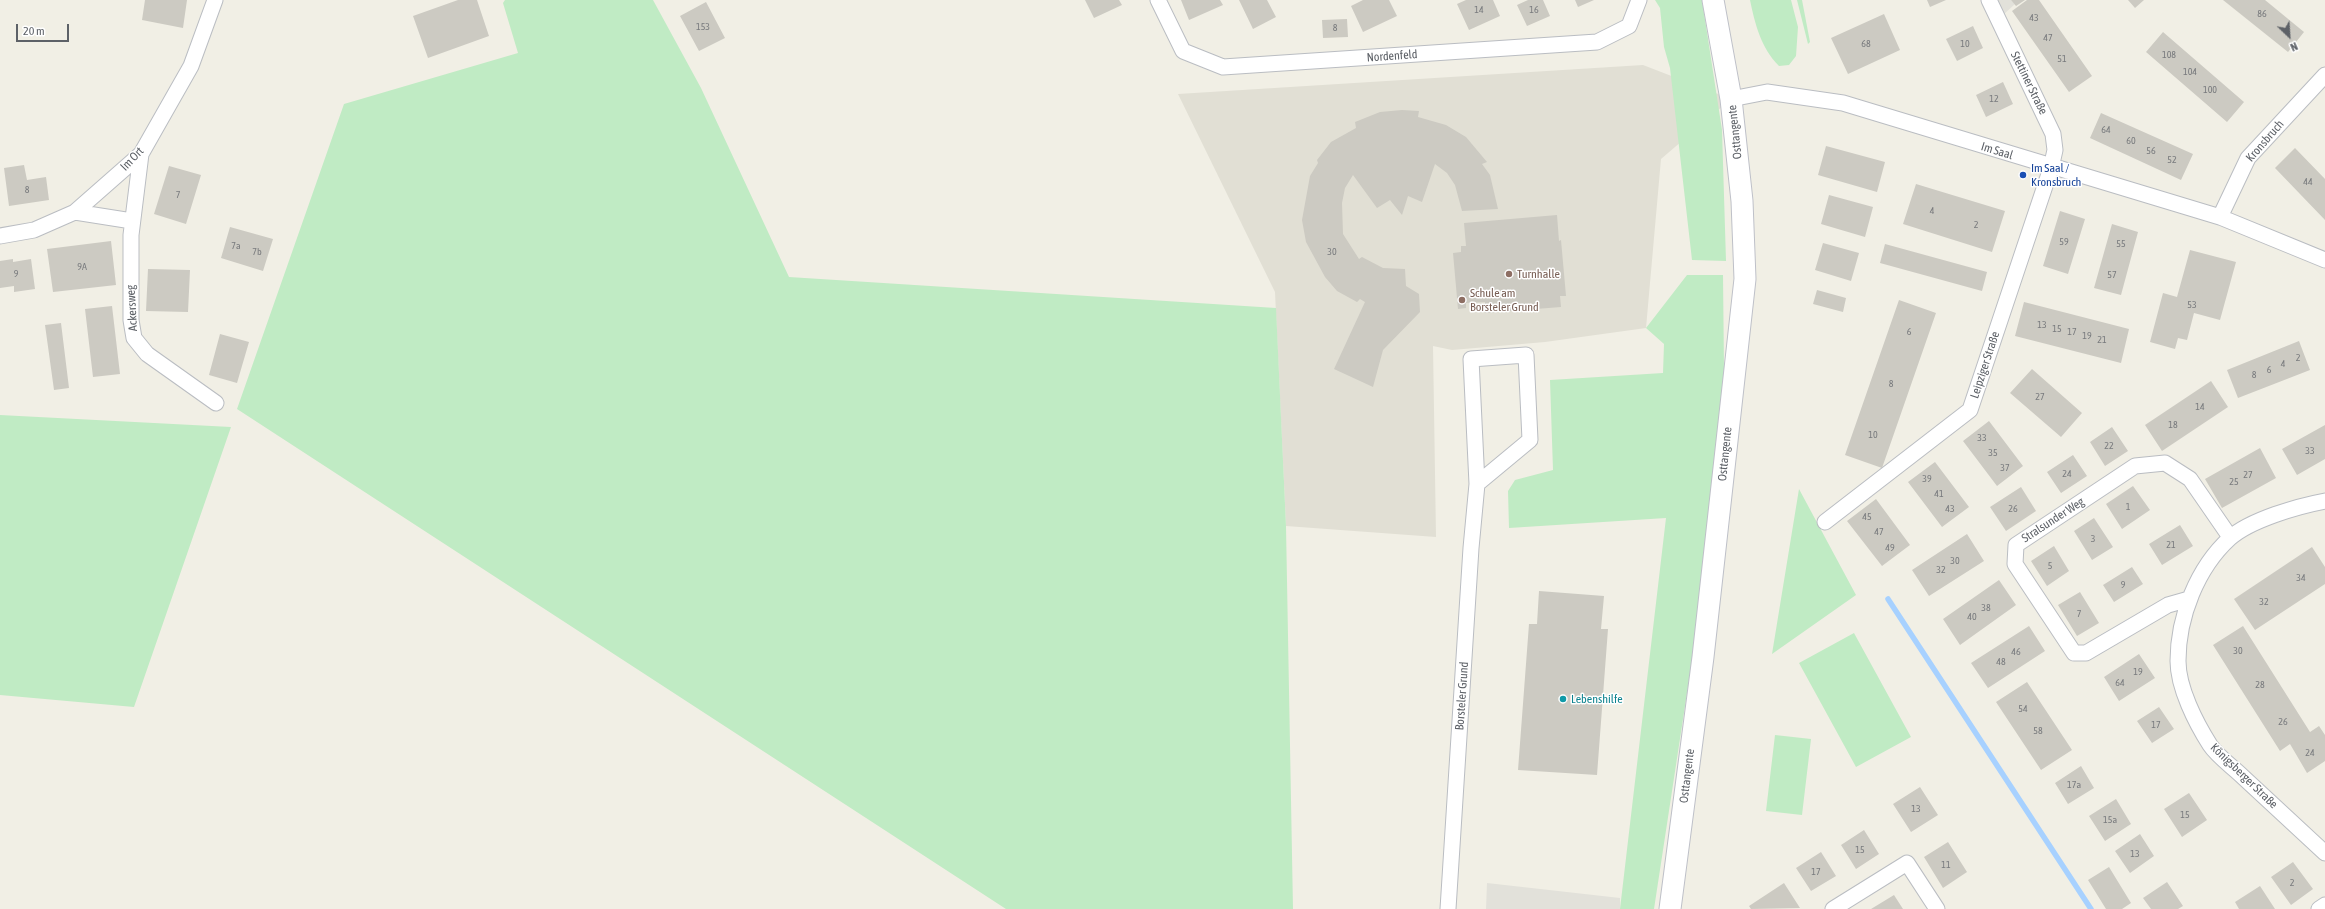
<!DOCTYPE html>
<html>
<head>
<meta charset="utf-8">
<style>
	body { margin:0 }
	#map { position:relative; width:2325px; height:909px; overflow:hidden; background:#f1efe5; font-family:"Asap Condensed",sans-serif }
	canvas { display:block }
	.north { position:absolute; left:2269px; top:16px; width:40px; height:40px; -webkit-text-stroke:3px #fff; paint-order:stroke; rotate:155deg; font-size:11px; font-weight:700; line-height:16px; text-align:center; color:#5d6167 }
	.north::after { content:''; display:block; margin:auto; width:14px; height:18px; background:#5d6167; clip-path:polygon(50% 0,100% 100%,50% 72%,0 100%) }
	.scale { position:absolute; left:16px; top:24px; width:53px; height:18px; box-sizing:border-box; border:2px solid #5d6167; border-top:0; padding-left:5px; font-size:12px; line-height:14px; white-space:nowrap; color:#5d6167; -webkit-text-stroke:3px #fff; paint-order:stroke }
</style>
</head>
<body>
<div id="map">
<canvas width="2325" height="909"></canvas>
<div class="north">N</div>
<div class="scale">20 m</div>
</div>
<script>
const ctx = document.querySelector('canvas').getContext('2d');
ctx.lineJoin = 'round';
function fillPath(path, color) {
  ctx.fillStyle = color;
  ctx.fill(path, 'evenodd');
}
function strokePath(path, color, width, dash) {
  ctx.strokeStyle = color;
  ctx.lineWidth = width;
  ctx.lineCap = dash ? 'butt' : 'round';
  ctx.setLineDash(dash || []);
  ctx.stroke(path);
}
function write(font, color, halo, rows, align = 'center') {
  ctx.font = font + ' "Asap Condensed",sans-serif';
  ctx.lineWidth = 3;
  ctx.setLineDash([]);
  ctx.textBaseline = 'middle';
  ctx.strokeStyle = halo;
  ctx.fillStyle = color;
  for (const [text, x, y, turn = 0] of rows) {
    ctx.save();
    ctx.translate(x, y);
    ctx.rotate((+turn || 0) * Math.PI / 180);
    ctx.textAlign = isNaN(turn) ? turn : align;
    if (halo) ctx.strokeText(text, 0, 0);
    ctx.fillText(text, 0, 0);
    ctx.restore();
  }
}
const industrial = new Path2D(`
	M1996,0H2011L2015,4L2003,15Z
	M1487,883L1620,898V909H1486Z`);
const education = new Path2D(`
	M1643,65L1731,99L1661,159L1646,328L1545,342L1452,350L1433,346L1436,537L1286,526L1275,292L1178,94Z`);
const green = new Path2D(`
	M505,0H653L701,88L789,277L1276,308L1286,526L1293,909H1006L237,409L344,104L518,53L503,3Z
	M1655,0H1702L1722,130L1726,261L1692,260L1670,68L1664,47L1660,8Z
	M1750,0H1791L1798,27L1796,56L1789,65L1779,66C1761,48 1755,24 1750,0Z
	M1797,0H1802L1810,42L1808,44Z
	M1687,275H1723L1724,369L1714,516L1654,909H1620L1666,518L1509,528L1508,491L1515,480L1553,470L1550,380L1663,373L1664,344L1646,328Z
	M0,415L231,427L134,707L0,695Z
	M1799,489L1856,595L1772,654Z
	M1854,633L1911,737L1856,767L1799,663Z
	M1775,735L1811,739L1802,815L1766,811Z`);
const stream = new Path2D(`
	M1888,599L2091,909`);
const building = new Path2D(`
	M145,0H187L183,28L142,20Z
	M458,0H477L489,36L428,58L413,16Z
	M1085,0H1119L1122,5L1094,18Z
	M1181,0H1220L1223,5L1189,20Z
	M1239,0H1267L1276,17L1253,29Z
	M1363,0H1389L1397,16L1363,32L1351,6Z
	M1466,0H1493L1500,16L1469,30L1457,4Z
	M1528,0H1543L1550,16L1527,26L1517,5Z
	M1575,0H1594L1578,7Z
	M1927,0H1946L1930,7Z
	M2011,0H2025L2016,6Z
	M2027,0H2039L2092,76L2069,92L2012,11Z
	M2128,0H2144L2135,8Z
	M2223,0H2265L2304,32L2288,52Z
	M706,2L725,38L699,51L680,16Z
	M1884,14L1900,50L1848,74L1831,38Z
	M1347,19L1348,37L1323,38L1322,20Z
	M1973,26L1983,48L1957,61L1946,39Z
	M2163,32L2244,102L2227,122L2146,52Z
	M2003,82L2013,104L1986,117L1976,95Z
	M1402,110L1419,111L1418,117L1446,125L1466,137L1487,162L1482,164L1490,175L1498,209L1462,211L1455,185L1447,173L1435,164L1422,202L1408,196L1402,215L1390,200L1377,208L1353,175L1345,188L1342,203L1343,234L1359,259L1362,257L1383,268L1405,269L1406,286L1419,294L1420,312L1383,350L1373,387L1334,369L1365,302L1360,299L1357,302L1337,291L1325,277L1306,242L1302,220L1310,176L1318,163L1317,160L1331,142L1356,128L1355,122L1380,112Z
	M2101,113L2193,154L2181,180L2090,138Z
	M1826,146L1885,162L1877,192L1818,175Z
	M2295,148L2325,179V220L2275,168Z
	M24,165L27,180L46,177L49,200L9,206L4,168Z
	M169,166L201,175L186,224L154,214Z
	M1916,184L2005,211L1992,252L1903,224Z
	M1829,195L1873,207L1865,237L1821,224Z
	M2060,211L2085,219L2068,274L2043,266Z
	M1557,215L1559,241L1561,240L1566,296H1560L1561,307L1485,313V302L1466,303V308L1458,309L1453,253L1461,252V246H1466L1464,223Z
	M2112,224L2138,232L2121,295L2094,288Z
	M230,227L273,239L263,271L221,258Z
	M111,241L116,285L53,292L47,249Z
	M1823,243L1859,253L1851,281L1815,270Z
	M1885,244L1987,272L1982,291L1880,263Z
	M2190,250L2236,262L2220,320L2194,313L2187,340L2178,338L2175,349L2150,342L2163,293L2177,297Z
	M13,259V262L31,259L35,289L14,292V286L0,288V261Z
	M148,269L190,270L188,312L146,311Z
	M1817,290L1846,298L1843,312L1813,304Z
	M1899,300L1936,313L1882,468L1845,455Z
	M2024,302L2129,329L2121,363L2015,336Z
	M112,306L120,374L93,377L85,309Z
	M61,323L69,388L54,390L45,325Z
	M220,334L249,342L237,383L209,375Z
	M2299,341L2310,370L2238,398L2227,370Z
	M2032,369L2082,413L2061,437L2010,393Z
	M2211,381L2228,407L2162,451L2145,425Z
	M1989,421L2023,466L1997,486L1963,441Z
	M2325,425V459L2297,475L2282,449Z
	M2112,427L2128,451L2105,466L2090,442Z
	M2260,448L2276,478L2222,508L2205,479Z
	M2073,455L2087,476L2061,493L2047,472Z
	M1935,462L1969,507L1942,527L1908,482Z
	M2133,486L2150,510L2122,529L2106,504Z
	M2021,487L2036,511L2006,531L1990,507Z
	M1876,499L1910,545L1882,566L1847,521Z
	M2094,518L2113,547L2092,560L2074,531Z
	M2180,525L2193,546L2162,565L2149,544Z
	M1967,534L1984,561L1929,596L1912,570Z
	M2054,546L2069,571L2047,586L2031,561Z
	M2312,547L2325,567V584L2255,630L2234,599Z
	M2132,567L2143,584L2114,602L2103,585Z
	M1999,580L2016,605L1960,645L1943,619Z
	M1539,591L1604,596L1601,629H1608L1597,775L1518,770L1529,624H1537Z
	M2080,592L2099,623L2077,636L2058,605Z
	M2029,626L2045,651L1988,688L1971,663Z
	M2243,626L2310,732L2319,726L2325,735V761L2307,773L2290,744L2280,751L2213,645Z
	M2139,654L2155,678L2119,701L2104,677Z
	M2027,682L2072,750L2041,770L1996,702Z
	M2159,707L2174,729L2152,743L2137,721Z
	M2081,766L2094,788L2068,804L2055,783Z
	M1920,787L1938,815L1911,832L1893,804Z
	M2189,793L2207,820L2182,837L2164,809Z
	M2116,799L2131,824L2105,841L2089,816Z
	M1864,830L1879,854L1856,869L1841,845Z
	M2140,834L2154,856L2130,873L2115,851Z
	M1948,842L1967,872L1943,888L1924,857Z
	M1821,852L1836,876L1811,891L1796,868Z
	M2293,862L2313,889L2291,905L2271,877Z
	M2109,867L2131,903L2122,909H2106L2088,880Z
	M2167,882L2183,906L2178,909H2151L2143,898Z
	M1784,883L1800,908L1751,909L1749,906Z
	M2260,886L2275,909H2239L2235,902Z
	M1894,895L1903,909H1871Z`);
const street = new Path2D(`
	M1158,0L1183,51L1223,67L1597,42L1629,26L1639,0
	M1731,99L1767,92L1843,103L2220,217L2325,260
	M141,154L131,235V320L134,338L147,354L216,403
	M75,212L132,221
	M2220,217L2248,158L2325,75
	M0,236L34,230L75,212L141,154L191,66L215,0
	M2325,501C2298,506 2250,520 2230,538C2197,568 2178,617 2178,661C2178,688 2196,723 2210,745C2218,757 2233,767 2243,777C2270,802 2298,828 2325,853
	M1825,522L1970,410L2051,168L2055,150L2053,134L1989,0
	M2189,599L2168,605L2086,653H2074L2015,564L2016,545L2135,466L2165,463L2190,479L2230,537
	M1448,909L1471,548L1477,484L1471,359L1526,355L1530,440L1477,484
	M1833,909L1907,863L1937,909
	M2319,909L2325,905`);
const secondary = new Path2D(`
	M1670,909L1703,657L1745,279L1742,201L1731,99L1713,0`);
const markers = [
	[2023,175,4,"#1a4fb4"],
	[1509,274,4,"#8d6e63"],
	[1462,300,4,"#8d6e63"],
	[1563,699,4,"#0f9aa8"]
];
const numberNames = [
	["14",1479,10],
	["16",1534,10],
	["86",2262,14],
	["43",2034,18],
	["153",703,27],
	["8",1335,28],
	["47",2048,38],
	["68",1866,44],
	["10",1965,44],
	["108",2169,55],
	["51",2062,59],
	["104",2190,72],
	["100",2210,90],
	["12",1994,99],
	["64",2106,130],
	["60",2131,141],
	["56",2151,151],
	["52",2172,160],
	["44",2308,182],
	["8",27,190],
	["7",178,195],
	["4",1932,211],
	["2",1976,225],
	["59",2064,242],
	["55",2121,244],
	["7a",236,246],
	["7b",257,252],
	["30",1332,252],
	["9A",82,267],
	["9",16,274],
	["57",2112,275],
	["53",2192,305],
	["13",2042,325],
	["15",2057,329],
	["6",1909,332],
	["17",2072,332],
	["19",2087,336],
	["21",2102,340],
	["2",2298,358],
	["4",2283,364],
	["6",2269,370],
	["8",2254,375],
	["8",1891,384],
	["27",2040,397],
	["14",2200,407],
	["18",2173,425],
	["10",1873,435],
	["33",1982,438],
	["22",2109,446],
	["33",2310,451],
	["35",1993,453],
	["37",2005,468],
	["24",2067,474],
	["27",2248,475],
	["39",1927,479],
	["25",2234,482],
	["41",1939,494],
	["1",2128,507],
	["43",1950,509],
	["26",2013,509],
	["45",1867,517],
	["47",1879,532],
	["3",2093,539],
	["21",2171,545],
	["49",1890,548],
	["30",1955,561],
	["5",2050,566],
	["32",1941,570],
	["34",2301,578],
	["9",2123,585],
	["32",2264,602],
	["38",1986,608],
	["7",2079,614],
	["40",1972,617],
	["30",2238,651],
	["46",2016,652],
	["48",2001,662],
	["19",2138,672],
	["64",2120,683],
	["28",2260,685],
	["54",2023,709],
	["26",2283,722],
	["17",2156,725],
	["58",2038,731],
	["24",2310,753],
	["17a",2074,785],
	["13",1916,809],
	["15",2185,815],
	["15a",2110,820],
	["15",1860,850],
	["13",2135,854],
	["11",1946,865],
	["17",1816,872],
	["2",2292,883]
];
const streetNames = [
	["Nordenfeld",1392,56,-4],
	["Stettiner Straße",2029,83,64],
	["Osttangente",1735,132,-96],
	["Kronsbruch",2265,141,-49],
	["Im Saal",1997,151,17],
	["Im Ort",132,159,-46],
	["Ackersweg",132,308,-93],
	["Leipziger Straße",1985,365,-72],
	["Osttangente",1725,454,-84],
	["Stralsunder Weg",2053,520,-33],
	["Borsteler Grund",1462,696,-86],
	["Osttangente",1687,776,-83],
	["Königsberger Straße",2244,776,44]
];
const transitNames = [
	["Im Saal /",2031,168],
	["Kronsbruch",2031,182]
];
const educationNames = [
	["Turnhalle",1517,274],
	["Schule am",1470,293],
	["Borsteler Grund",1470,307]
];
const cultureNames = [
	["Lebenshilfe",1571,699]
];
fillPath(industrial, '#e2e1da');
fillPath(education, '#e1dfd4');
fillPath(green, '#c0ebc4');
strokePath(stream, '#a7d1ff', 5.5);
fillPath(building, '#cccac2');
strokePath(street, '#babdc2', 17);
strokePath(secondary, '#bec0c8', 23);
strokePath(street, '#fff', 15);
strokePath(secondary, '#fff', 21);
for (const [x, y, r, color] of markers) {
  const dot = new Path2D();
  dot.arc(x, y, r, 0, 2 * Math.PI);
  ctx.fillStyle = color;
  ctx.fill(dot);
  strokePath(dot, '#fff', 1.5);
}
write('10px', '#797b7e', null, numberNames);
write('12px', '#5d6167', '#fff', streetNames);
write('12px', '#164399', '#fff', transitNames, 'left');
write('12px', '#785e54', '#fff', educationNames, 'left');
write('12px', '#0d838f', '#fff', cultureNames, 'left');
</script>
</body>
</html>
